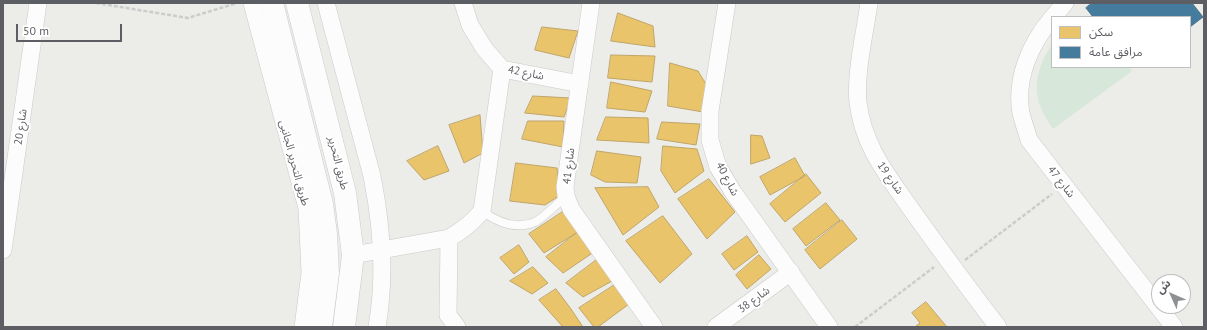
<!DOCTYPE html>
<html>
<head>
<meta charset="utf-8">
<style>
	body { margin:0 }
	#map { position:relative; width:1207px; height:330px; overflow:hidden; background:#ecece8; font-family:"PT Sans","Noto Sans Arabic",sans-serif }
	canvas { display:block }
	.frame { position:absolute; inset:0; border:4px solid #5d5e64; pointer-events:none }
	.legend { position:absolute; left:1051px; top:16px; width:140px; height:52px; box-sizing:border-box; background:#fff; border:1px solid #bebfc1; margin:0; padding:5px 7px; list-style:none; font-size:12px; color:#5d5e64 }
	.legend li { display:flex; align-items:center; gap:8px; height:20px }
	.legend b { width:20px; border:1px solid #bebfc1 }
	.north { position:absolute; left:1151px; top:274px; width:40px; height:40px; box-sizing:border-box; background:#fff; border:1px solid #bebfc1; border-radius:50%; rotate:315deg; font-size:11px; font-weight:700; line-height:16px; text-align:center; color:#5d5e64 }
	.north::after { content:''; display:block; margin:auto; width:14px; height:18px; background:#8f9092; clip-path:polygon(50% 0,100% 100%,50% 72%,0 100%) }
	.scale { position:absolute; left:16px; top:24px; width:106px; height:18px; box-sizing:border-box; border:2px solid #5d5e64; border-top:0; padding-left:5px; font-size:12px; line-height:14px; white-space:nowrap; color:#5d5e64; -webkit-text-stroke:3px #fff; paint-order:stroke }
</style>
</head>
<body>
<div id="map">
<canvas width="1207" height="330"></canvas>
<div class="frame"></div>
<ul class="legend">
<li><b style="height:11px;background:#e9c46a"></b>سكن</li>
<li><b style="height:11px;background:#457b9d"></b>مرافق عامة</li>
</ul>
<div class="north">ش</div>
<div class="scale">50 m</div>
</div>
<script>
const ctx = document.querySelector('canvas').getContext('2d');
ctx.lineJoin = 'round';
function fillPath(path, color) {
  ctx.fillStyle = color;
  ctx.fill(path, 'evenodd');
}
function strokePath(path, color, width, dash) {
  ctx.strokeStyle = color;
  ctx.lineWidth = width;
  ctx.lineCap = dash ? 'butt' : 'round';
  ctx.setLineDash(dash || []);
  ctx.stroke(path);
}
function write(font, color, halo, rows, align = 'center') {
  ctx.font = font + ' "PT Sans","Noto Sans Arabic",sans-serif';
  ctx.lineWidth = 4;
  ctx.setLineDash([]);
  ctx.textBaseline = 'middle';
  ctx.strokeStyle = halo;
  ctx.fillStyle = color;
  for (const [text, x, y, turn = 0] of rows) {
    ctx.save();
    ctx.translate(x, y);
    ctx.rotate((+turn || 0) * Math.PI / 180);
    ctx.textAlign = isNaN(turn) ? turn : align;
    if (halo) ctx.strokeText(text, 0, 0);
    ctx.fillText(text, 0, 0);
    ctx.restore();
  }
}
const green = new Path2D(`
	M1052,44V67H1129L1132,71L1053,129C1031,98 1032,76 1052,44Z`);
const homes = new Path2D(`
	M618,13L653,26L655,47L611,41Z
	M542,27L578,31L569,58L535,50Z
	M611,55L655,56L652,82L608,78Z
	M670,63L698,71L709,89L703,112L668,106Z
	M611,82L652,91L645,112L607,108Z
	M533,96L571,98L564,117L525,113Z
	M480,115L483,153L464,163L449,125Z
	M606,117L648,118L649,143L597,140Z
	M528,121H564L563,147L522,139Z
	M662,122L700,124L696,145L657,139Z
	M751,135L762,136L770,158L751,164Z
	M438,146L449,171L424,180L407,161Z
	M663,146L697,149L704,171L675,193L661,171Z
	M597,151L641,157L637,183L605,182L591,175Z
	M795,158L805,176L770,195L760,177Z
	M516,163L557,168L559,196L545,205L510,201Z
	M806,174L821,193L785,222L770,204Z
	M709,179L735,212L707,239L678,199Z
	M648,187L659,207L623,235L595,188Z
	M826,203L840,220L806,246L793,229Z
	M564,211L578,232L544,253L529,234Z
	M663,216L692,254L660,283L626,241Z
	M842,220L857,239L820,269L805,250Z
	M578,232L594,252L563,273L546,257Z
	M747,236L758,252L734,270L722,254Z
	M519,245L529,262L514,274L500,258Z
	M759,255L771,269L747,289L736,275Z
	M599,258L614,280L583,297L566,283Z
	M533,267L548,283L532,294L510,281Z
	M616,284L629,304L598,327H594L579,308Z
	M556,289L571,309L583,327H563L539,300Z
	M926,302L947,327H917L916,326L920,323L912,313Z`);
const public = new Path2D(`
	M1092,3H1192L1203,17L1190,27V17H1093L1086,8Z`);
const path = new Path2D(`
	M96,3L188,18L237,3
	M965,260L1052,194
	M855,327L934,267`);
const lane = new Path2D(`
	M482,211C497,222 516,230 535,222C542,219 559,202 566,196`);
const street = new Path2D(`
	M252,3L307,208L310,273L303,327
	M326,3L372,176C382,226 386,276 377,327
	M463,3L470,25L484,48L502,69L580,84
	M591,3L565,187L566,196L571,209L654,327
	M727,3L710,111V140L718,167L733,192L829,327
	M869,3C865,32 855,74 858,102C863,147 889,177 913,212C941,251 969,289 998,327
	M1053,17L1065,3
	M1052,18C1030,44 1015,79 1021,113C1023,122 1027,132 1029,140L1174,327
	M449,238L448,315L457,327
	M3,250L38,3
	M353,255L449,238C462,231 472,223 482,211L502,69
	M716,327L791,272`);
const secondary = new Path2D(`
	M272,3L322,204L326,234L328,273L321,327
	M297,3L345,193L353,255L344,327`);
const streetNames = [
	["شارع 42",526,73,11],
	["شارع 20",21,127,-82],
	["طريق التحرير الجانبى",294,163,75],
	["طريق التحرير",338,163,76],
	["شارع 41",569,166,-83],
	["شارع 19",890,178,55],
	["شارع 40",727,179,62],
	["شارع 47",1061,182,52],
	["شارع 38",754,300,-36]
];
fillPath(green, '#d7e7da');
fillPath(homes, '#e9c46a');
strokePath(homes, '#bfa568', 1);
fillPath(public, '#457b9d');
strokePath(public, '#4c728c', 1);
strokePath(lane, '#c9c9ca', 9);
strokePath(street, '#c9c9ca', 18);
strokePath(secondary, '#cacaca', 23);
strokePath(path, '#cacdcc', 2.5, [4, 2]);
strokePath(lane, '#fcfcfc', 8);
strokePath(street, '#fcfcfc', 17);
strokePath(secondary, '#fcfcfc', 22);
write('11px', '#5d5e64', '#fff', streetNames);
</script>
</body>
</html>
